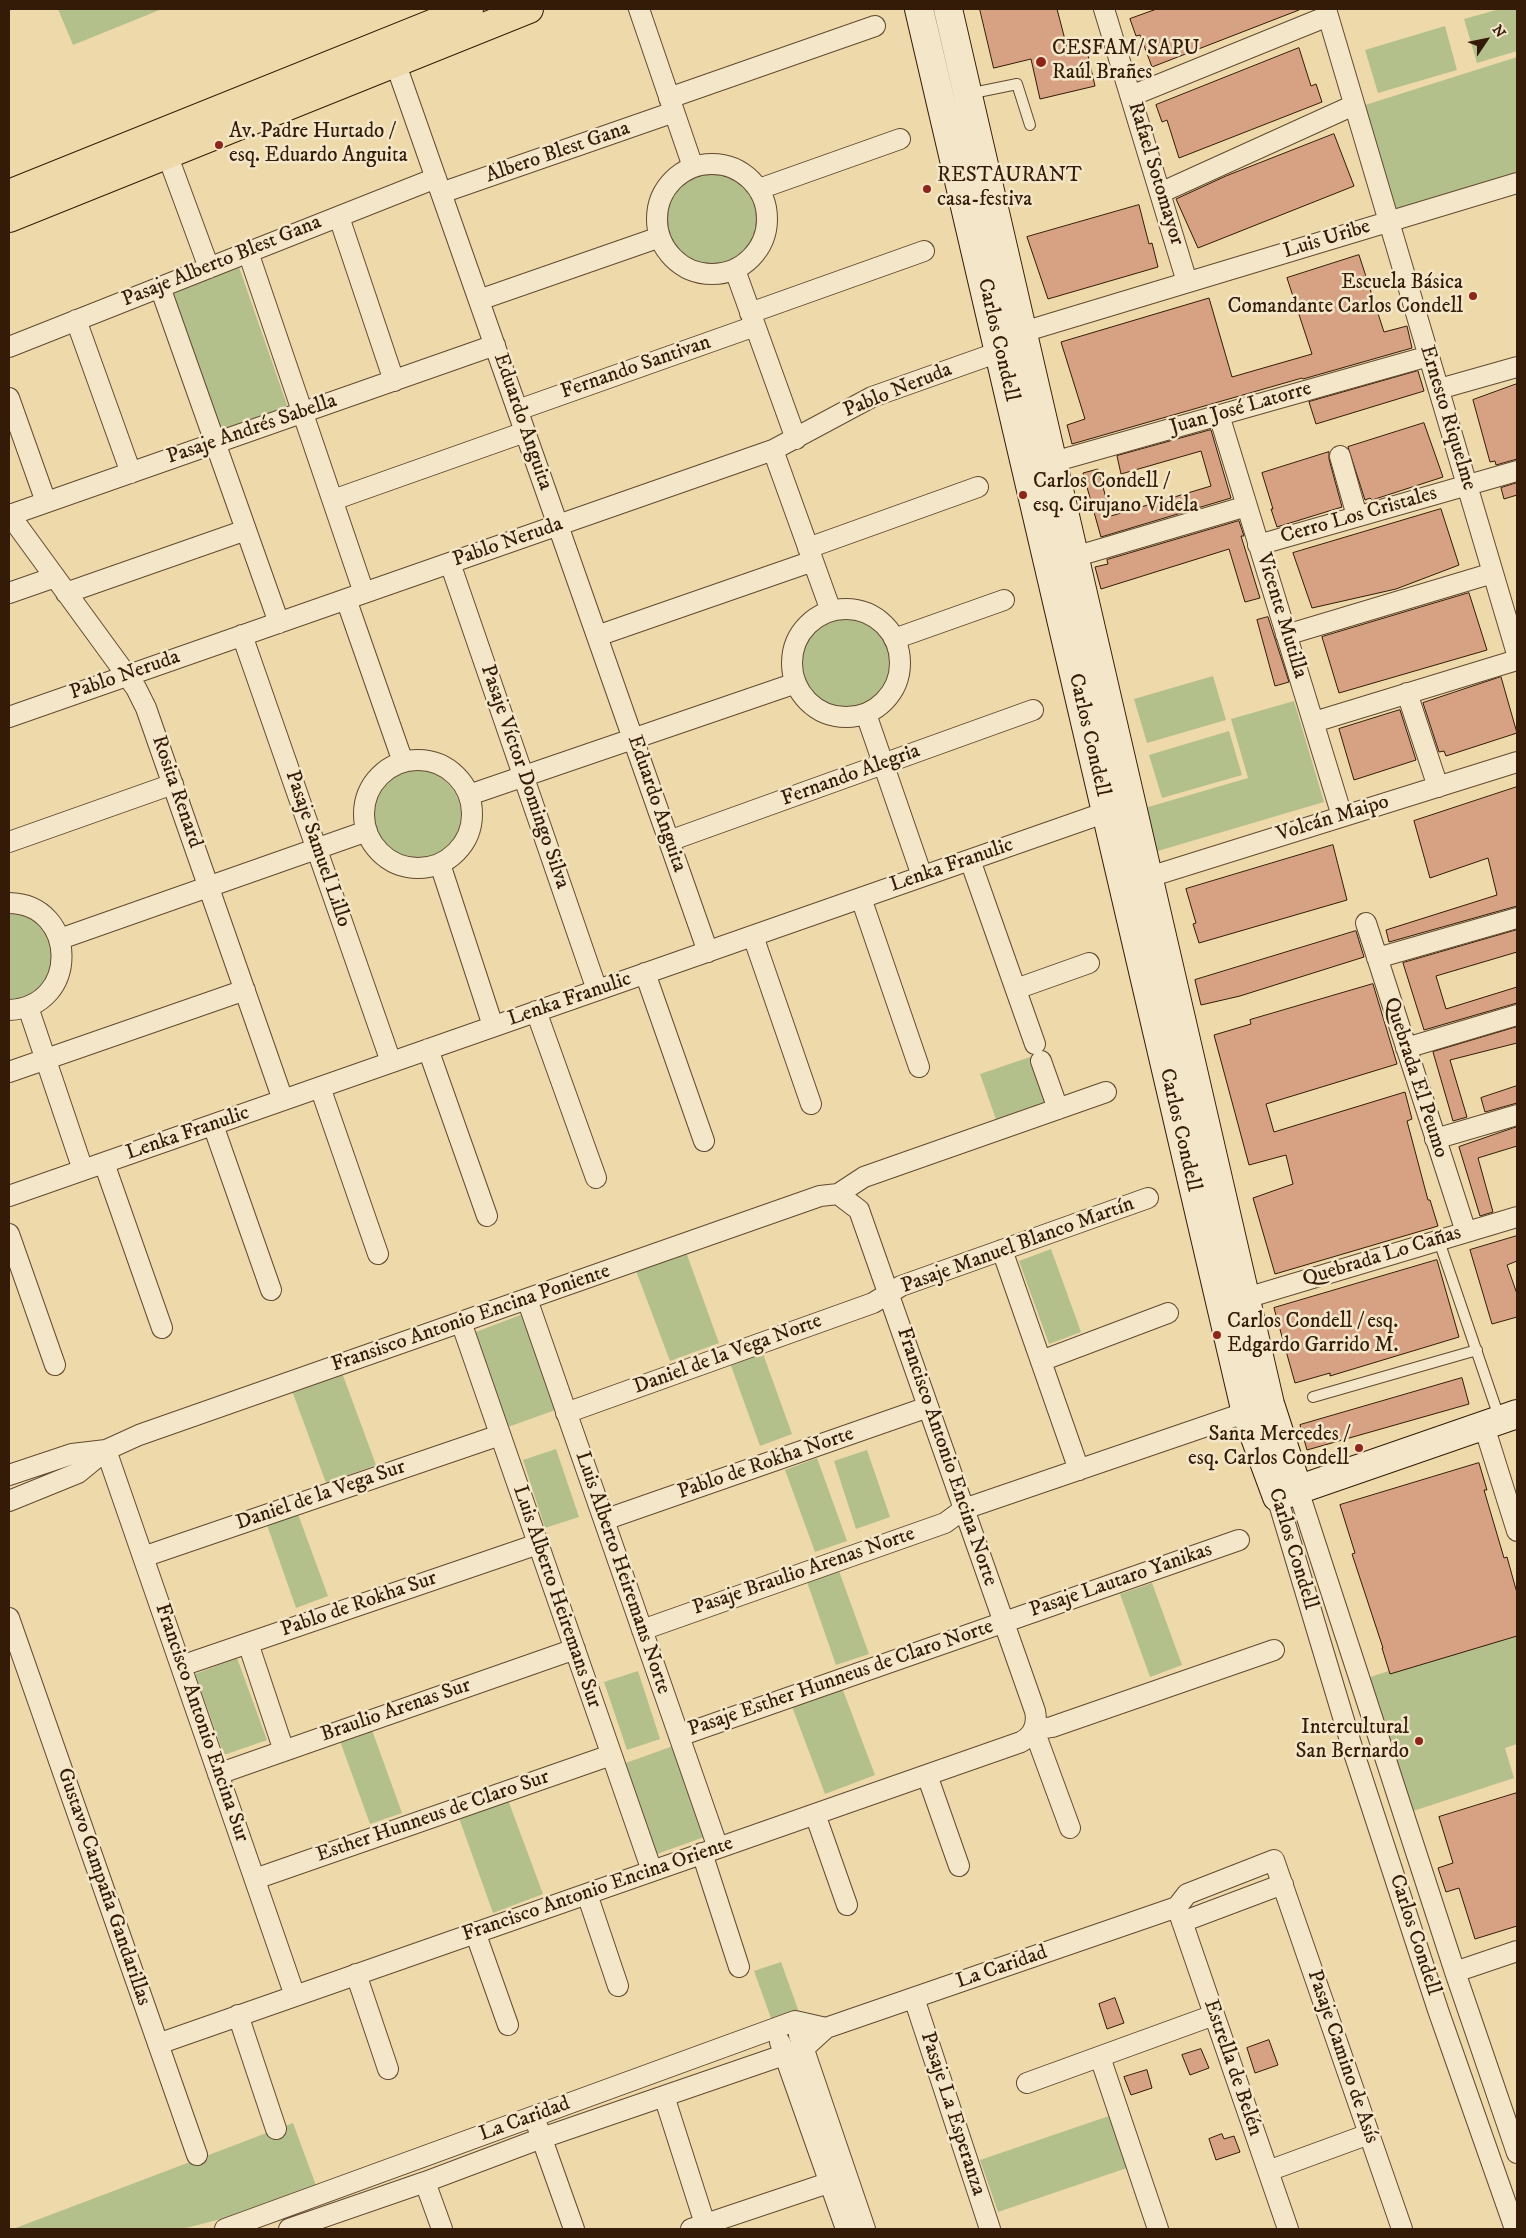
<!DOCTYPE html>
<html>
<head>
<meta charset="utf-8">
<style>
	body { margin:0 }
	#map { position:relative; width:1526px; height:2238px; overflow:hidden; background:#eed9aa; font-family:"IM FELL DW Pica",serif }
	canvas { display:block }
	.frame { position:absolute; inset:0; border:10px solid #331b07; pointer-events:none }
	.north { position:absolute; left:1461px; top:15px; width:50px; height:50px; -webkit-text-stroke:4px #f4e6c8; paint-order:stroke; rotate:56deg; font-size:14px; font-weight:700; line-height:20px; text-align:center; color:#331b07 }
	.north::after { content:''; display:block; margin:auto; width:18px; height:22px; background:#331b07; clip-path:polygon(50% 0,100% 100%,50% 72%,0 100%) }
</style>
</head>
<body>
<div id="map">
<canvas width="1526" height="2238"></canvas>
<div class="frame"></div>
<div class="north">N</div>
</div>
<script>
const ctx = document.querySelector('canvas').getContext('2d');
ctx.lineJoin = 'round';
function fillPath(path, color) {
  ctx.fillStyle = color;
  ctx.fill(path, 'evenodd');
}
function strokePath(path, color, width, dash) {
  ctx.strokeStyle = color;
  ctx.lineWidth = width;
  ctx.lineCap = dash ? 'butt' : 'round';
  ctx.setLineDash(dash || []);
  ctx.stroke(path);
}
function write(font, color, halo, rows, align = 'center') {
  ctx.font = font + ' "IM FELL DW Pica",serif';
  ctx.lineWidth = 5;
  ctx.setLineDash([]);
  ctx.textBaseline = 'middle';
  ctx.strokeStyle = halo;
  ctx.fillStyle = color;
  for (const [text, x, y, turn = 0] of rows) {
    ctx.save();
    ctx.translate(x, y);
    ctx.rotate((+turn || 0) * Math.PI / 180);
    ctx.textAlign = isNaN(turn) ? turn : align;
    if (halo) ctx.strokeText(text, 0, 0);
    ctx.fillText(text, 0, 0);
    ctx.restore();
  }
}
const green = new Path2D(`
	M58,9H162L73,45Z
	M1500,9H1517V51L1477,63L1464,19Z
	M1445,26L1457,70L1378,93L1365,50Z
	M1517,57V176L1394,214L1362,106Z
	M667 219a45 45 0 1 1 90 0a45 45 0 1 1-90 0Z
	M239,267L288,408L217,432L168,291Z
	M800 664a45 45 0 1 1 90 0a45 45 0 1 1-90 0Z
	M1213,676L1226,720L1147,743L1134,699Z
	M1294,701L1324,802L1151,853L1138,810L1248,778L1231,719Z
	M1229,731L1242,775L1162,798L1149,755Z
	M371 815a45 45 0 1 1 90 0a45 45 0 1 1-90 0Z
	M9,911L28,915L41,923L55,949L50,978L28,998L9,1001Z
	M1033,1056L1050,1107L998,1125L980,1074Z
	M1051,1249L1081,1332L1049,1344L1019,1261Z
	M686,1252L719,1343L670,1361L636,1271Z
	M523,1314L558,1409L508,1427L473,1333Z
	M762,1351L792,1434L760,1446L730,1363Z
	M341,1370L376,1465L326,1483L291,1388Z
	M556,1449L579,1517L545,1528L523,1460Z
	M867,1450L890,1517L856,1529L834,1461Z
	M817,1458L847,1541L815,1552L785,1470Z
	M298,1514L328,1596L296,1608L267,1525Z
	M839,1571L869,1654L836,1665L807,1582Z
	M1152,1583L1182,1665L1150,1677L1120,1594Z
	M1517,1630V1744L1505,1748L1514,1778L1407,1813L1364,1679Z
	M237,1658L267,1740L224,1755L195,1674Z
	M638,1671L660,1739L627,1750L604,1682Z
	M841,1685L875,1775L825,1794L791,1704Z
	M372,1730L402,1813L370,1824L340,1741Z
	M673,1746L707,1836L657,1854L623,1764Z
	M508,1800L543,1894L493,1913L459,1818Z
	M781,1962L799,2012L772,2021L754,1971Z
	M1109,2116L1127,2168L998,2212L980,2160Z
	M293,2123L317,2188L241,2214L182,2229H13Z`);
const building = new Path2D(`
	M980,9H1057L1069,55L1087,51L1095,86L1040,99L1031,59L994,68Z
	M1157,9H1299V10L1152,67L1140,35L1136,36L1130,19Z
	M1299,48L1311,86L1316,84L1322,102L1179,158L1167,120L1162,122L1156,105Z
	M1334,134L1354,186L1198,248L1176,199L1226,176Z
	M1139,205L1149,244L1152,243L1158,267L1048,299L1027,237Z
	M1359,255L1384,332L1407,326L1412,348L1303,379L1302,378L1072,444L1067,425L1085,419L1061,342L1209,298L1232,377L1312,354L1287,278Z
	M1418,371L1424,391L1316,424L1309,402Z
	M1517,384V459L1496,465L1495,461L1490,462L1473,400Z
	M1424,423L1443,477L1372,500L1370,498L1365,500L1348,447Z
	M1211,430L1231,498L1101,537L1083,473L1098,469L1111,516L1211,486L1201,451L1121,474L1117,456Z
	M1329,452V459L1342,507L1277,527L1271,509H1273L1262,473Z
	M1517,483V495L1504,499L1501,488Z
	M1441,509L1459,565L1396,589L1312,608L1293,553Z
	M1239,521L1244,536H1241L1260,598L1245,602L1229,549L1101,589L1095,567L1108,564L1107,560Z
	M1469,593L1487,650L1339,693L1322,637Z
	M1268,617L1289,682L1275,686L1257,620Z
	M1501,677L1517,733L1446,756L1444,751L1439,752L1423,703Z
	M1400,710L1416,760L1354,780L1339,729Z
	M1517,787V906L1389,942L1386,930L1497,895L1488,858L1430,878L1414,821Z
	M1333,845L1347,900L1199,943L1193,924L1196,923L1186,889Z
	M1517,930V952L1436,976L1446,1009L1517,987V1003L1424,1030L1403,963Z
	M1356,931L1364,957L1240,996L1201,1005L1195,980Z
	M1373,984L1397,1064L1266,1104L1274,1132L1405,1092L1412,1119L1407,1121L1428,1200H1430L1438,1226L1275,1274L1253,1198L1293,1184L1286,1155L1249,1165L1214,1035L1251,1024L1250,1020Z
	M1517,1027V1043L1450,1060L1467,1117L1453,1121L1433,1052Z
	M1517,1086V1103L1485,1112L1481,1098Z
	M1517,1127V1146L1478,1158L1493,1212L1480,1216L1459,1147Z
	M1517,1236V1261L1507,1265L1517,1294V1317L1492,1324L1470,1250Z
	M1437,1260L1459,1337L1330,1376V1373L1295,1383L1274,1308Z
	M1462,1378L1469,1404L1307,1450L1300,1425Z
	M1479,1463L1487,1490H1484L1504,1558L1507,1557L1517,1593V1636L1390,1674L1382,1648H1383L1352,1554L1355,1553L1340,1505Z
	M1517,1793V1926L1475,1939L1459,1888L1446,1892L1438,1868L1453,1863L1439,1817Z
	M1115,1998L1124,2023L1107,2029L1099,2004Z
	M1269,2040L1278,2065L1255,2073L1247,2048Z
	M1201,2049L1209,2068L1190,2075L1182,2055Z
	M1147,2070L1152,2088L1131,2095L1124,2077Z
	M1222,2134L1224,2139L1234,2136L1240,2152L1216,2160L1209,2139Z`);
const lane = new Path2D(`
	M968,94L1017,84L1030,125
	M1439,1241L1500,1420
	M1313,1397L1477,1350`);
const street = new Path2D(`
	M639,9L693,167
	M1104,9L1187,282
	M1326,9L1517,654
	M395,62L708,952
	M1131,96L1328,16
	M669,98L875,26
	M167,154L209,268
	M657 219a55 55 0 1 1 110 0a55 55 0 1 1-110 0Z
	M759,189L900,139
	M441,193L674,112
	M1160,193L1354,105
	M339,217L394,381
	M248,252L364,593
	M735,270L796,439
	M160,287L279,623
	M479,300L660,237
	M750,313L924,251
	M76,320L131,473
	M9,347L436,178
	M1439,389L1517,367
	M9,398L46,502
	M518,410L755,326
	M1219,415L1342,816
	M773,450L831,611
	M1340,456L1357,516
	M1053,462L1429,356
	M333,500L525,432
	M9,514L136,688L146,708L283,1100
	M10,515L495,345
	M1258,545L1517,471
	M808,548L978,487
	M1074,557L1247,506
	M450,563L597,990
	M9,593L55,577
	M66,593L246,530
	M346,599L403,762
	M792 663a54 54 0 1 1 108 0a54 54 0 1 1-108 0Z
	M242,635L391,1062
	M1286,635L1493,573
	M597,636L813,561
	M894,639L1004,600
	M1407,693L1438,787
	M866,714L922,876
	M9,717L773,450L872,397L999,352L1023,332L1517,183
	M1314,722L1517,660
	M364 814a54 54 0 1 1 108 0a54 54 0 1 1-108 0Z
	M469,795L796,683
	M669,841L1033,710
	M9,842L173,784
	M970,860L1035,1044
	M440,864L493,1026
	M1149,877L1517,762
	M861,898L919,1067
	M9,903C78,904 80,1007 9,1010
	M1366,923L1466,1232
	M753,936L811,1104
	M60,939L367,831
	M1377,958L1517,918
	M645,973L704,1141
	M1016,989L1089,963
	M28,1007L83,1170
	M536,1011L596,1178
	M1406,1048L1517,1015
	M428,1049L487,1216
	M1041,1061L1058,1109
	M9,1072L245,990
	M320,1087L378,1254
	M213,1125L271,1290
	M1435,1139L1517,1115
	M104,1163L162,1328
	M9,1196L1118,808
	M9,1234L55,1365
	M1002,1250L1079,1470
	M1246,1298L1517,1217
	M527,1299L718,1848
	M461,1322L652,1871
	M1041,1361L1168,1313
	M566,1413L873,1303L901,1286L1148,1198
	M1484,1426L1517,1531
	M106,1450L295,1996
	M9,1475L72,1454L106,1450
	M1298,1490L1455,1972L1517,2153
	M1277,1497L1352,1747L1438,2010L1515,2229
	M9,1501L78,1473L106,1450L139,1435L820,1196L838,1194L864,1177L1106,1092
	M604,1520L928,1407
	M143,1557L500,1435
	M9,1618L197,2155
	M642,1630L945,1523L964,1509L1259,1408
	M248,1643L284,1751
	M181,1666L538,1544
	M1034,1730L1052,1727L1274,1650
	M1034,1730L1070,1828
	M679,1736L1239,1540
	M218,1774L575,1649
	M927,1775L959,1866
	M815,1814L847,1905
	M702,1853L739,1967
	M255,1879L611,1755
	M587,1894L618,1986
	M1177,1907L1187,1894L1274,1860L1402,2229
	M1177,1907L1288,2229
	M1182,1922L1283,1884
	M475,1932L508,2025
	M1455,1972L1517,1951
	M356,1974L388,2069
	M914,1998L990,2229
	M238,2015L276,2129
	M799,2035L865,2229
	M780,2042L846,2229
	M158,2044L1021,1742C1033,1736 1038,1725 1035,1711L859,1210L838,1194
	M1100,2057L1158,2229
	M1027,2083L1214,2015
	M664,2096L705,2224
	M537,2125L574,2229
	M1268,2171L1369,2134
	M425,2182L442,2229
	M225,2229L795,2021L826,2028
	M289,2229L425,2182L542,2138L804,2048L826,2028L1177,1907
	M691,2229L843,2178`);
const secondary = new Path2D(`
	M919,9L1246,1413L1277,1497L1517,1414
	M948,9L1270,1404L1298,1490`);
const primary = new Path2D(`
	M9,194L469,9
	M9,218L529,9`);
const markers = [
	[1041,62,6,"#8f2418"],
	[219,145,5,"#8f2418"],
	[927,189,5,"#8f2418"],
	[1473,296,5,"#8f2418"],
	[1023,495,5,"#8f2418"],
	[1217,1335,5,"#8f2418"],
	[1359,1448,5,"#8f2418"],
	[1419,1741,5,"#8f2418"]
];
const poiNames = [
	["CESFAM/ SAPU",1052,50],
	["Raúl Brañes",1052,74],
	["Av. Padre Hurtado /",229,133],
	["esq. Eduardo Anguita",229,157],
	["RESTAURANT",937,177],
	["casa-festiva",937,201],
	["Escuela Básica",1463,284,"right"],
	["Comandante Carlos Condell",1463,308,"right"],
	["Carlos Condell /",1033,483],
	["esq. Cirujano Videla",1033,507],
	["Carlos Condell / esq.",1227,1323],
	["Edgardo Garrido M.",1227,1347],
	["Santa Mercedes /",1349,1436,"right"],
	["esq. Carlos Condell",1349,1460,"right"],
	["Intercultural",1409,1729,"right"],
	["San Bernardo",1409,1753,"right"]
];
const streetNames = [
	["Albero Blest Gana",558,153,-19],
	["Rafael Sotomayor",1155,174,73],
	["Luis Uribe",1327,240,-17],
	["Pasaje Alberto Blest Gana",222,262,-22],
	["Carlos Condell",997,340,77],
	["Fernando Santivan",636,368,-19],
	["Pablo Neruda",898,391,-22],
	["Juan José Latorre",1241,409,-16],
	["Ernesto Riquelme",1447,418,73],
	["Eduardo Anguita",522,422,71],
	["Pasaje Andrés Sabella",252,430,-19],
	["Cerro Los Cristales",1359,516,-16],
	["Pablo Neruda",508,543,-19],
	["Vicente Mutilla",1281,616,73],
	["Pablo Neruda",125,676,-19],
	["Carlos Condell",1088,735,77],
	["Fernando Alegria",851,776,-20],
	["Pasaje Víctor Domingo Silva",524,777,71],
	["Rosita Renard",176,792,71],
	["Eduardo Anguita",656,804,71],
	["Volcán Maipo",1333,819,-17],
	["Pasaje Samuel Lillo",317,849,71],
	["Lenka Franulic",952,866,-19],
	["Lenka Franulic",570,1000,-19],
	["Quebrada El Peumo",1415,1078,72],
	["Carlos Condell",1179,1130,77],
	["Lenka Franulic",188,1134,-19],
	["Pasaje Manuel Blanco Martín",1018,1246,-20],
	["Quebrada Lo Cañas",1382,1257,-17],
	["Fransisco Antonio Encina Poniente",471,1319,-19],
	["Daniel de la Vega Norte",728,1355,-20],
	["Francisco Antonio Encina Norte",946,1457,71],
	["Pablo de Rokha Norte",766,1464,-19],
	["Daniel de la Vega Sur",321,1496,-19],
	["Carlos Condell",1292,1549,73],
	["Pasaje Braulio Arenas Norte",804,1572,-19],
	["Luis Alberto Heiremans Norte",622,1573,71],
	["Pasaje Lautaro Yanikas",1121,1581,-19],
	["Luis Alberto Heiremans Sur",556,1597,71],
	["Pablo de Rokha Sur",359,1605,-19],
	["Pasaje Esther Hunneus de Claro Norte",841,1679,-19],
	["Braulio Arenas Sur",396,1711,-19],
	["Francisco Antonio Encina Sur",201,1723,71],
	["Esther Hunneus de Claro Sur",433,1817,-19],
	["Gustavo Campaña Gandarillas",103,1887,71],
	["Francisco Antonio Encina Oriente",598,1890,-19],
	["Carlos Condell",1414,1935,72],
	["La Caridad",1002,1968,-19],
	["Pasaje Camino de Asís",1342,2057,71],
	["Estrella de Belén",1232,2068,71],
	["Pasaje La Esperanza",952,2114,72],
	["La Caridad",525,2120,-20]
];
fillPath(green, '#b4c08c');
fillPath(building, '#d7a283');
strokePath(building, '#331b07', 1);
strokePath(lane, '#624a30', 12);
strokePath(street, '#624a30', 22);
strokePath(secondary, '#331b07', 30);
strokePath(primary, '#331b07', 30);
strokePath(lane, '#f4e6c8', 10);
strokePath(street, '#f4e6c8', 20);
strokePath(secondary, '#f4e6c8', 28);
strokePath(primary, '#eed9aa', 28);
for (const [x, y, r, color] of markers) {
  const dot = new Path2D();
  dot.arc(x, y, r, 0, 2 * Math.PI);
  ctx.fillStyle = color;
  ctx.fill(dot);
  strokePath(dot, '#f4e6c8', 2);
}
write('21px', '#331b07', '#f4e6c8', poiNames, 'left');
write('21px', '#331b07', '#f4e6c8', streetNames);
</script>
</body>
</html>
